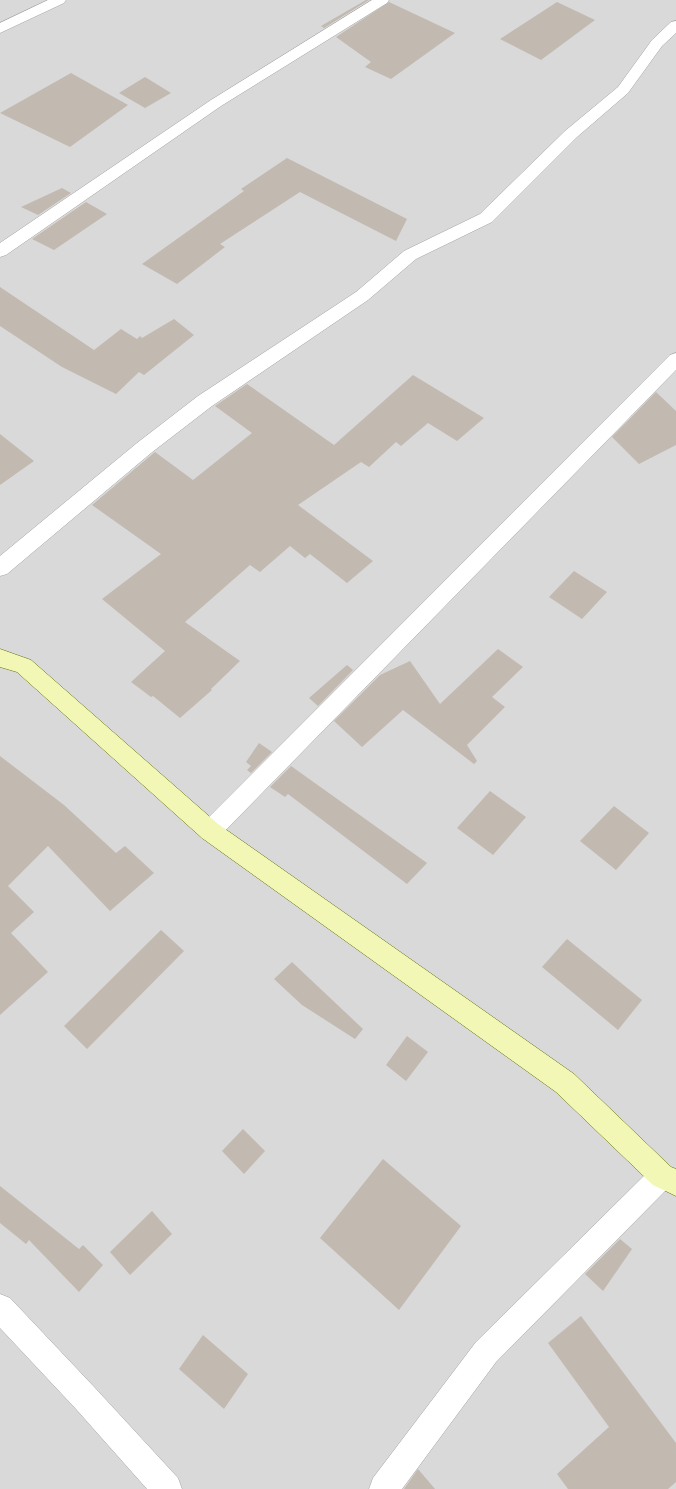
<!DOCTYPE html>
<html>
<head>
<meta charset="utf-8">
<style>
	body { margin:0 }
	canvas { display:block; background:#edeae2 }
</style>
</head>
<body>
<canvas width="676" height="1489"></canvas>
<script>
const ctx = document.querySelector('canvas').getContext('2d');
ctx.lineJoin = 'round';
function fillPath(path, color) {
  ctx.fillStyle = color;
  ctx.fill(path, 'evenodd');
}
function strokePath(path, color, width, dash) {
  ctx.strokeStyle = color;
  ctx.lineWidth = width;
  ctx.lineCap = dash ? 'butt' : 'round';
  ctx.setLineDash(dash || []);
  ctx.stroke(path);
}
const residential = new Path2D(`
	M0,0H676V1489H0Z`);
const building = new Path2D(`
	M366,0H369L324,28L321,26Z
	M389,2L455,33L391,79L365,67L371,62L336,37Z
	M557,2L595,20L541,60L500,39Z
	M71,73L128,105L70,147L0,113Z
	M145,77L171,93L145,108L119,93Z
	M287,158L407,219L396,241L300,192L220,244L225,247L177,284L142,264L244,191L241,189Z
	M62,188L71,193L38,215L21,207Z
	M86,202L107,214L54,250L32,239Z
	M0,287L94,350L121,329L137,339L140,336L142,338L174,319L194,335L144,375L139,372L116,394L62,367L0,326Z
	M413,375L484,418L457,441L428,423L401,446L396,442L369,467L361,462L298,505L373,561L347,583L310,554L305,558L290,546L260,572L250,565L185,622L240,661L211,689L212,690L180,718L153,696L151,697L131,682L165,651L102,599L161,554L92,505L155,452L193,480L252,433L215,406L247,384L334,445Z
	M656,392L676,411V445L639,464L612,437Z
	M0,434L34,461L0,485Z
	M574,571L607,592L582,619L549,597Z
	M498,649L523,667L492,697L505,707L467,745L477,761L474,764L403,710L362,747L334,721L380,675L410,661L440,704Z
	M347,665L353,670L318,706L309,698Z
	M259,743L272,752L251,773L247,770L251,766L246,762Z
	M0,756L64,805L116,853L125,846L154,873L110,911L48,846L8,886L34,912L11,933L48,972L0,1015Z
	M291,766L427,863L407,884L288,794L285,797L270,787Z
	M490,791L526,817L493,855L457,828Z
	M614,806L649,833L616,870L580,841Z
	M161,930L184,951L87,1049L64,1026Z
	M567,939L642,1000L618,1030L542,967Z
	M292,962L363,1029L355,1039L302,1005L274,979Z
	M407,1036L428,1052L406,1081L386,1065Z
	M243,1129L265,1151L244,1174L222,1151Z
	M383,1159L461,1226L399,1310L320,1238Z
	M0,1186L79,1249L83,1245L103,1265L79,1292L29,1240L26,1244L0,1223Z
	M152,1211L172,1234L130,1275L110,1252Z
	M620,1239L632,1249L603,1291L585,1274Z
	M581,1316L676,1443V1482L668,1489H568L557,1474L609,1427L548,1343Z
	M203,1335L248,1374L224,1409L179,1369Z
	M418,1469L435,1489H404Z`);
const street = new Path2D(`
	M48,0H66L64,3L0,33V23Z
	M372,0H389L387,3L221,106L6,255L0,257V243L211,100Z
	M676,21V33L662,46L628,93L577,137L492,222L416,259L368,300L212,406L151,453L7,574L0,576V556L137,443L198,396L356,292L404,251L480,214L565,131L618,87L652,40L671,22Z
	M676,353V370L218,838L210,841L202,838L199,831L202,824L670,355Z
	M662,1163L671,1167L675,1176L671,1185L496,1362L402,1489H369L373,1478L476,1342L653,1167Z
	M0,1294L10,1298L96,1389L178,1478L182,1489H147L76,1409L0,1328Z`);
const secondary = new Path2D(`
	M0,649L31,660L218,824L574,1074L671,1167L676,1169V1196L653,1185L556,1092L202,838L17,672L0,667Z`);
fillPath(residential, '#dad9d9');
fillPath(building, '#c2b9b1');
strokePath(street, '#a3a3a3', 1);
strokePath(secondary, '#626f07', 1);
fillPath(street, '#fff');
fillPath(secondary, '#f3f7b6');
</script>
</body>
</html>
